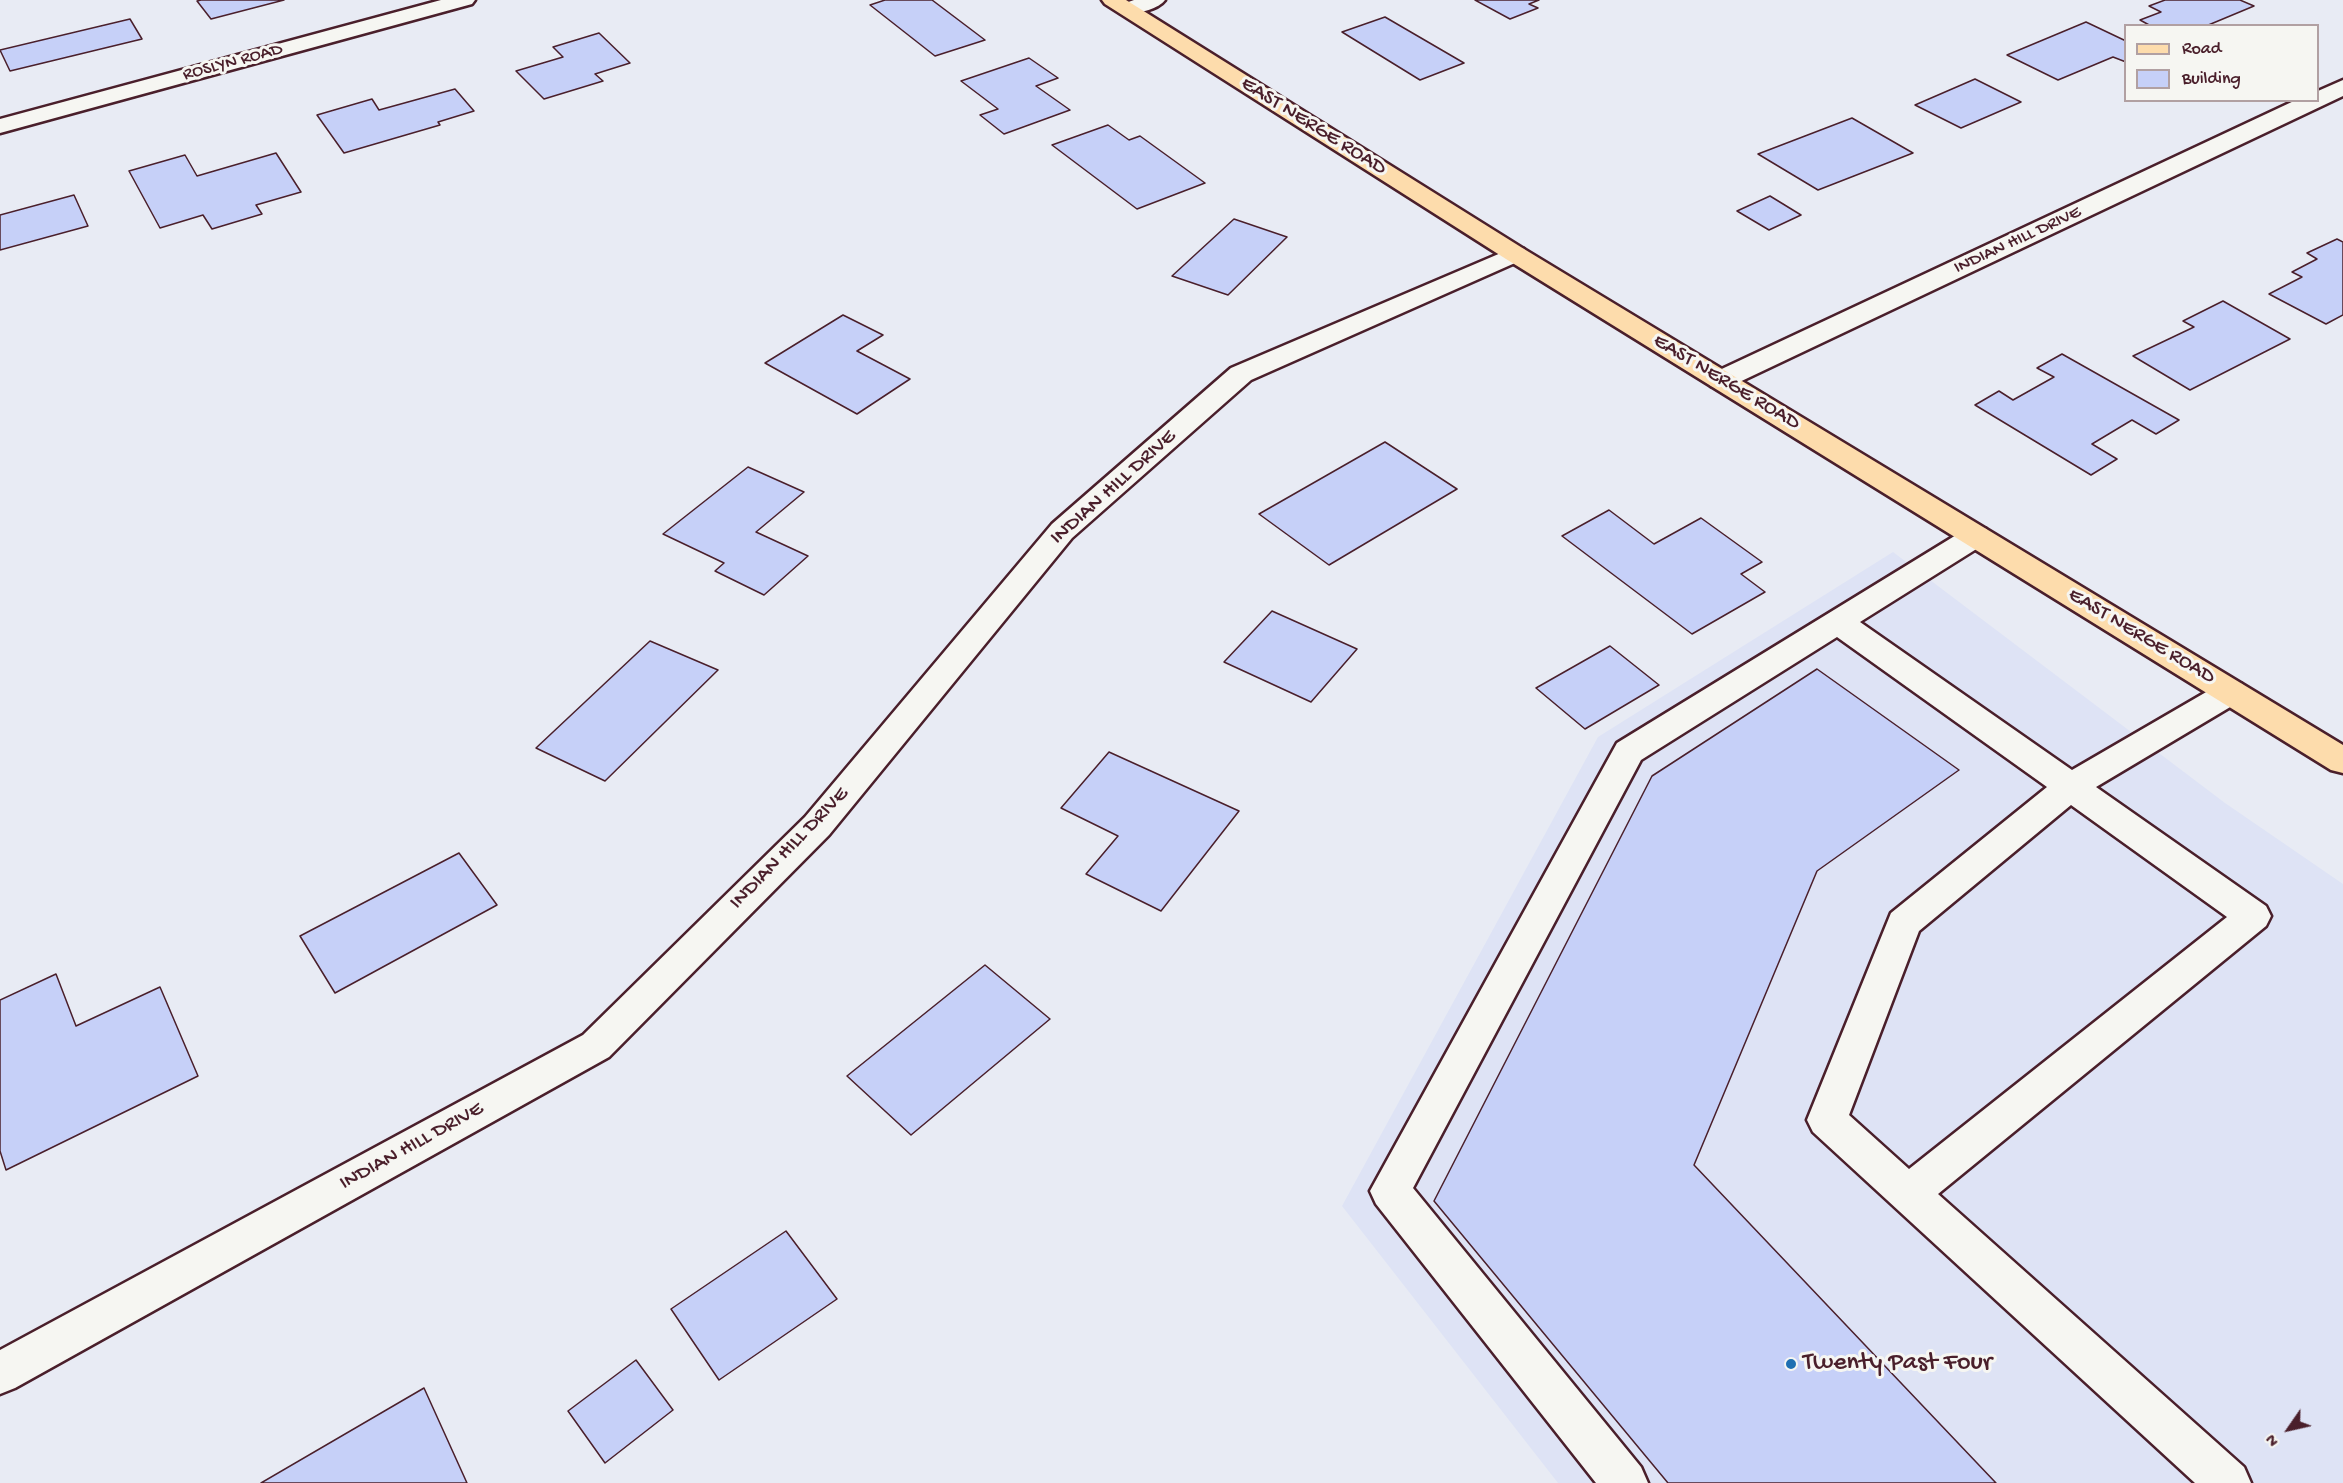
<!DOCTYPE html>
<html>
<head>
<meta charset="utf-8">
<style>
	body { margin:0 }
	#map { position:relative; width:2343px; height:1483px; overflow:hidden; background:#e8ebf4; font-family:"Gochi Hand",sans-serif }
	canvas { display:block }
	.legend { position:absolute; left:2124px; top:24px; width:195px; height:78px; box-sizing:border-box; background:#f6f6f2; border:2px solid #b1a0a2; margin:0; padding:8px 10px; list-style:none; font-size:18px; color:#4a1f2b }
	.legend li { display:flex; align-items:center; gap:12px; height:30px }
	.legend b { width:30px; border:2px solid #b1a0a2 }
	.north { position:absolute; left:2259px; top:1399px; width:60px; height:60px; -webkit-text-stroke:4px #f6f6f2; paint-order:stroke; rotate:236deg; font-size:16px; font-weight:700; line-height:24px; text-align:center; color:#4a1f2b }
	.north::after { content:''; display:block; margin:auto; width:21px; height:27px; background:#4a1f2b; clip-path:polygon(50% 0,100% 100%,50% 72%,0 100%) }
</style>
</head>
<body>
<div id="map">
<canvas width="2343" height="1483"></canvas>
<ul class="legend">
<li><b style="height:8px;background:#fddcac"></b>Road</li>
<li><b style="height:16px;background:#c6d0f8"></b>Building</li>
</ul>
<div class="north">N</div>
</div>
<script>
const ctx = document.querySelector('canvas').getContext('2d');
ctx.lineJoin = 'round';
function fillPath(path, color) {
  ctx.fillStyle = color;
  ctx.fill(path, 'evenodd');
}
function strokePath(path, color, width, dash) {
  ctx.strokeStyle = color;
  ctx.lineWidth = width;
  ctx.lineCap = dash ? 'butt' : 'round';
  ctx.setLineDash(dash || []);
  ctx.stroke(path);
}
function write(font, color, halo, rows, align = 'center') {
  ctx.font = font + ' "Gochi Hand",sans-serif';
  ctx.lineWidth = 6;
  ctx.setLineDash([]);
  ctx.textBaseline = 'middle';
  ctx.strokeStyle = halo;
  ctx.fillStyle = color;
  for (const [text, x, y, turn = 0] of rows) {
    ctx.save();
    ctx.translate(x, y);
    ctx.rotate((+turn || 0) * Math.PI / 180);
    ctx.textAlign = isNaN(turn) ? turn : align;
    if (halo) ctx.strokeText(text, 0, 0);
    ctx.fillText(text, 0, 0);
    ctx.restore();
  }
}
const built = new Path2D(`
	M1893,552L2225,803L2343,884V1483H1558L1342,1206L1598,737Z`);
const building = new Path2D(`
	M201,0H284L211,19L197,1Z
	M885,0H932L985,40L935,56L870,5Z
	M1475,0H1539L1529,4L1538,8L1510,19Z
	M2165,0H2240L2254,6L2206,26H2151L2140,20L2161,12L2149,6Z
	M1385,17L1464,63L1420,80L1342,32Z
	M130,19L142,39L10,71L0,50Z
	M2086,22L2126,41V62L2113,57L2058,80L2007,55Z
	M599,33L630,63L595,74L603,81L544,99L516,71L563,57L553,47Z
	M1029,58L1058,78L1036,86L1070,110L1004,134L980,115L998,109L961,81Z
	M1975,79L2021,102L1961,128L1915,105Z
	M455,89L474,111L438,122L440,125L344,153L317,115L372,99L379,110Z
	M1852,118L1913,153L1818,190L1758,154Z
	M1108,125L1129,140L1140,136L1205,183L1137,209L1052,145Z
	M276,153L301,192L256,205L262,214L212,229L203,215L160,228L129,171L185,155L197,176Z
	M74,195L88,226L0,250V215Z
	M1770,196L1801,215L1769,230L1737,211Z
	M1234,219L1287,237L1228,295L1172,276Z
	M2337,239L2343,242V315L2326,324L2269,294L2302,277L2292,272L2317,259L2307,253Z
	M2223,301L2290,339L2190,390L2133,356L2194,327L2183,321Z
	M843,315L883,335L857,351L910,379L857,414L765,363Z
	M2062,354L2179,420L2156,434L2132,420L2092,444L2117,459L2091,475L1975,405L1999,391L2013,400L2054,377L2037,368Z
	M1385,442L1457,489L1329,565L1259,514Z
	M748,467L804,492L756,532L808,556L764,595L715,571L724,563L663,534Z
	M1609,510L1654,544L1701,518L1762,562L1741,574L1765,592L1692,634L1562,536Z
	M1272,611L1357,649L1311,702L1224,662Z
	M650,641L718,670L605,781L536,748Z
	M1610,646L1659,685L1585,729L1536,688Z
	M1817,669L1959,770L1817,871L1694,1165L1996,1483H1668L1434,1201L1652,776Z
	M1109,752L1239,811L1161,911L1086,874L1118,836L1061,808Z
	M459,853L497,905L335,993L300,936Z
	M985,965L1050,1019L911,1135L847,1076Z
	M56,974L76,1026L160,987L198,1076L6,1170L0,1151V1000Z
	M786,1231L837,1299L719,1380L671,1309Z
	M636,1360L673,1410L605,1463L568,1411Z
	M424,1388L467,1483H261Z`);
const minor = new Path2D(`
	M441,0H475L472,4L0,133V119Z
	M1134,0H1165C1158,10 1131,16 1120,13L1117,9L1120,5Z
	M2343,80V96L1731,386L1721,388L1711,386L1707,380L1711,374L2296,100H2318V91Z
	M1515,247L1524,249L1527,254L1524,259L1251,380L1072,538L829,835L609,1057L15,1388L0,1394V1350L583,1035L805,817L1052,524L1231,368Z
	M1976,526L1986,529L1991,536L1986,543L1860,622L2072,770L2220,684L2231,681L2242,684L2247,692L2242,700L2096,787L2266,906L2271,916L2266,926L1938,1194L2244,1467L2251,1483H2195L1813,1132L1807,1120L1891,913L2047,787L1837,637L1641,760L1413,1188L1641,1467L1648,1483H1596L1376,1204L1370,1191L1617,743L1966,529ZM2071,805L2227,917L1909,1169L1849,1115L1919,931Z`);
const major = new Path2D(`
	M1102,0H1126L1524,249L2343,745V773L2331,770L1506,259L1105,4Z`);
const markers = [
	[1791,1364,6,"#1f6fb2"]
];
const farStreetnames = [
	["ROSLYN ROAD",233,63,-15],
	["INDIAN HILL DRIVE",2018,241,-25]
];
const streetNames = [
	["EAST NERGE ROAD",1313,127,32],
	["EAST NERGE ROAD",1726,383,31],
	["INDIAN HILL DRIVE",1114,488,-42],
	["EAST NERGE ROAD",2141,637,31],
	["INDIAN HILL DRIVE",790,849,-46],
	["INDIAN HILL DRIVE",412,1147,-29]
];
const nearPoinames = [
	["Twenty Past Four",1803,1364]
];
fillPath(built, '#dee3f5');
fillPath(building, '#c6d0f8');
strokePath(building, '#4a1f2b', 1.5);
strokePath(minor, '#4a1f2b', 5);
strokePath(major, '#4a1f2b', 5);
fillPath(minor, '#f6f6f2');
fillPath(major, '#fddcac');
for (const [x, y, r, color] of markers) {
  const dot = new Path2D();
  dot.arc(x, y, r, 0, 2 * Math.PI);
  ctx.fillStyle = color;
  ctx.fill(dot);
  strokePath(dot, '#f6f6f2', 2);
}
write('18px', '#4a1f2b', '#f6f6f2', farStreetnames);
write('21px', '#4a1f2b', '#f6f6f2', streetNames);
write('26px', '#4a1f2b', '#f6f6f2', nearPoinames, 'left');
</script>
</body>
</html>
